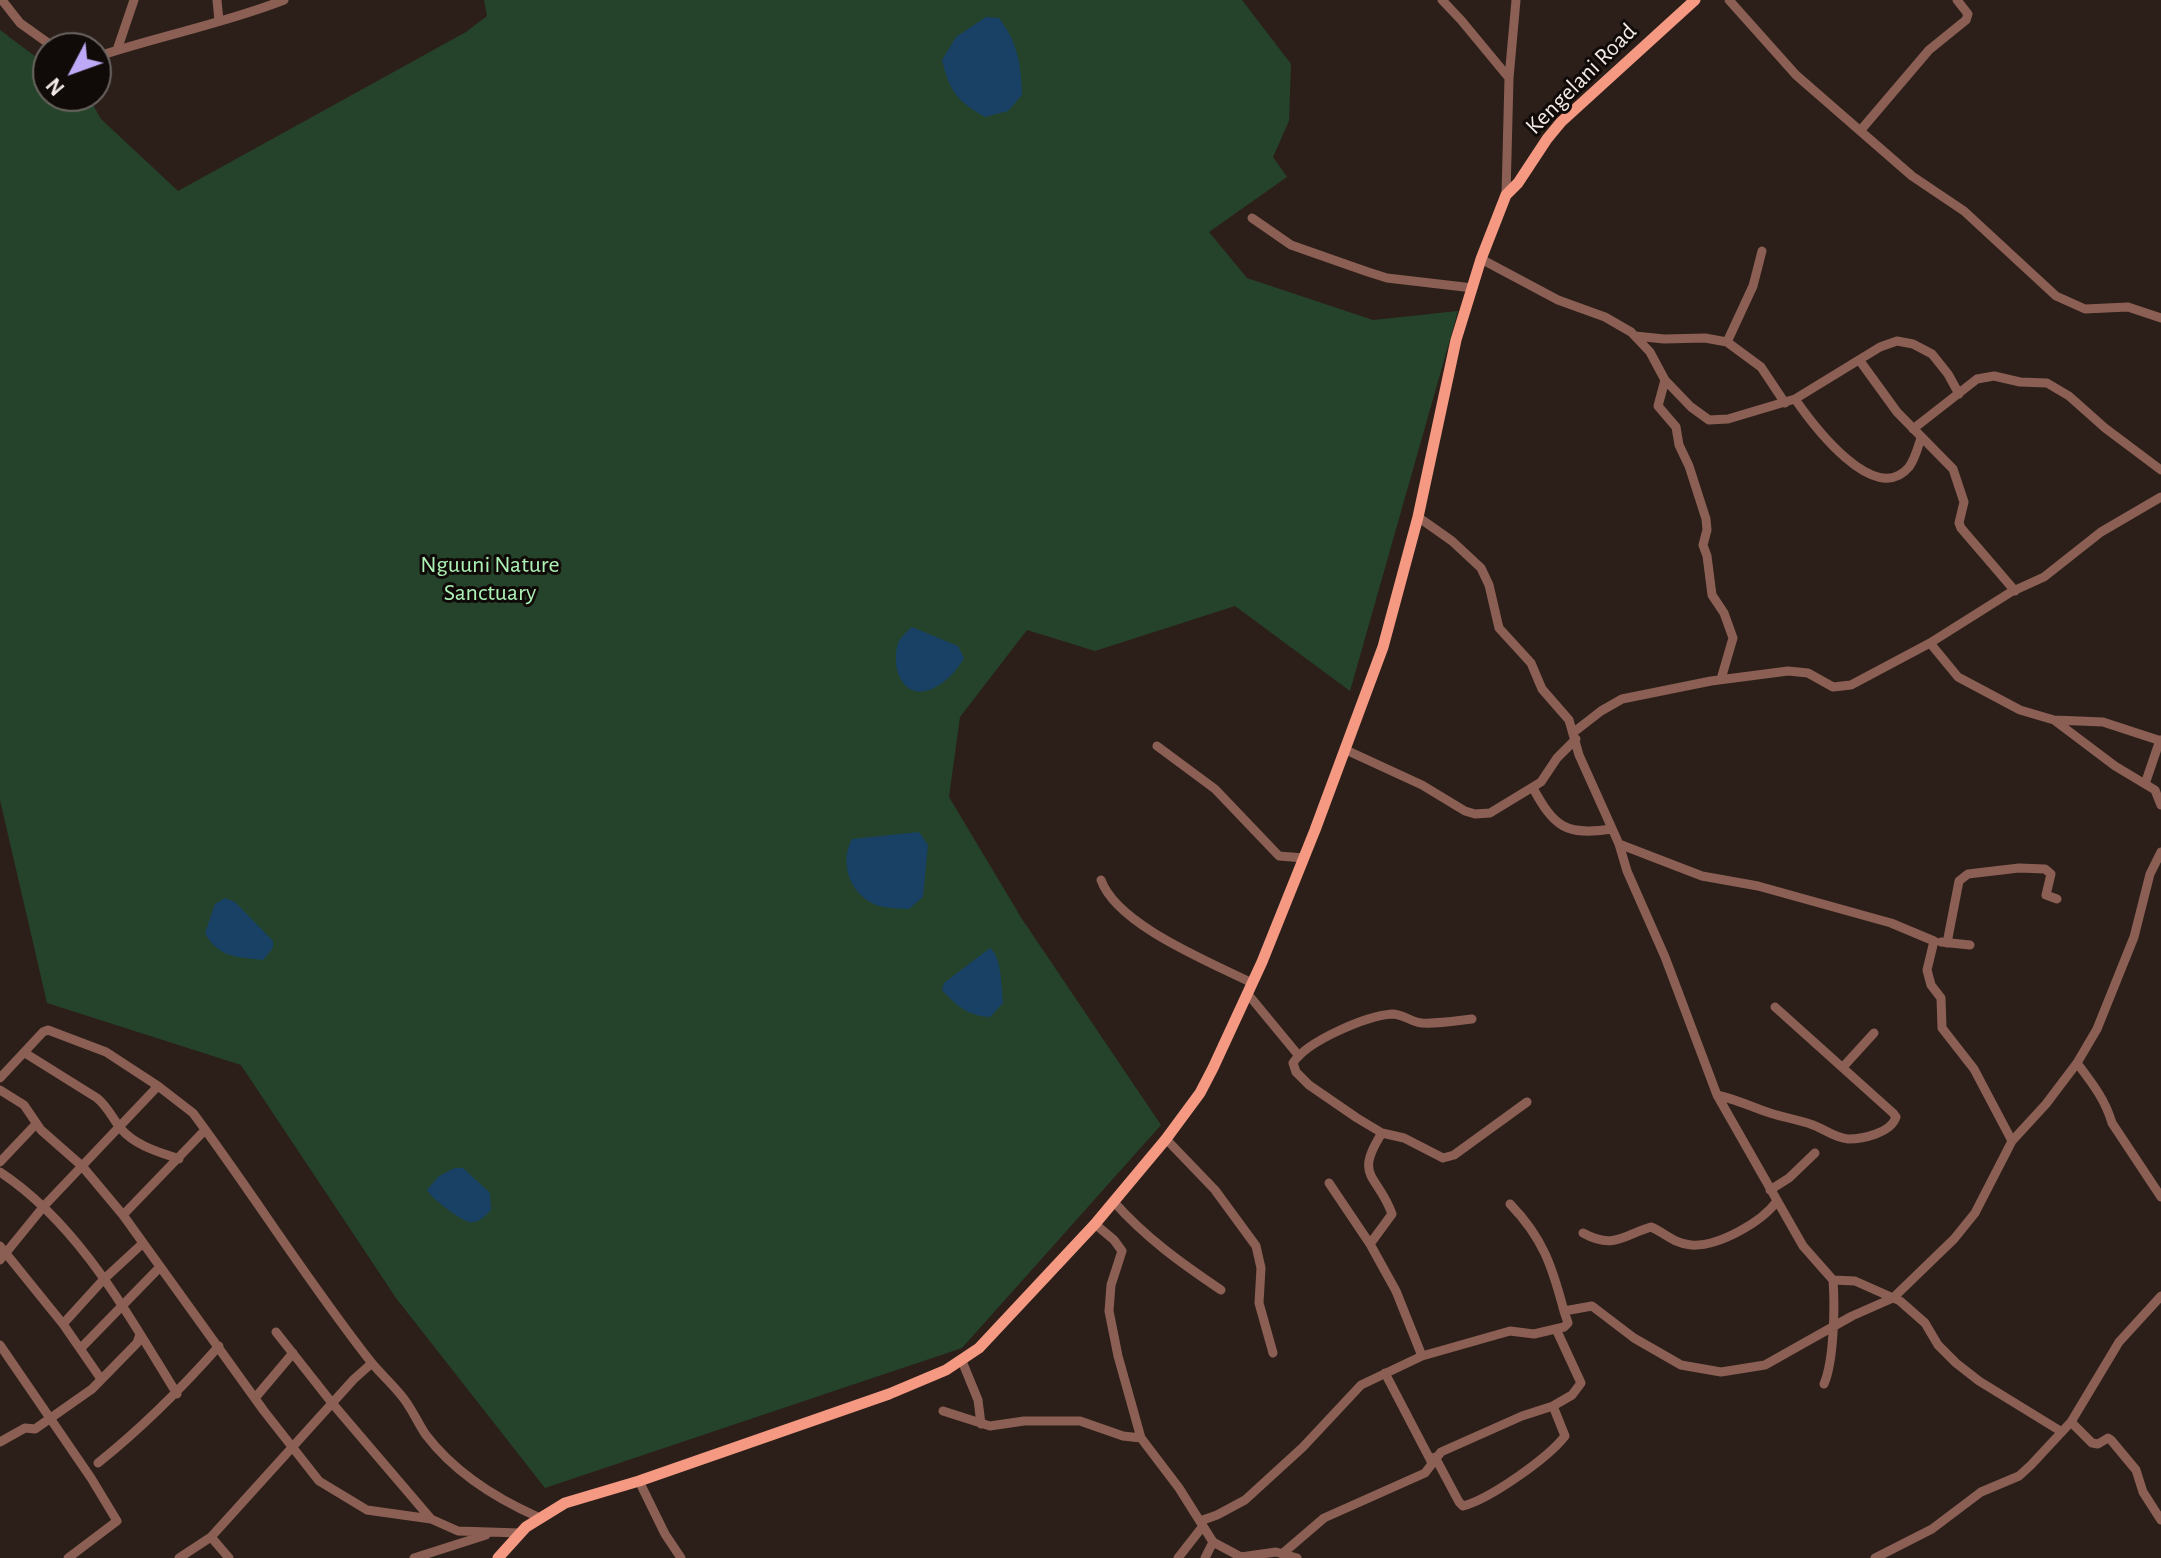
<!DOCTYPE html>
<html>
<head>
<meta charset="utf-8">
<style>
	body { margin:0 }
	#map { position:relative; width:2161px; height:1558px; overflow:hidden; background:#2c1f1a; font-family:"Alegreya Sans",sans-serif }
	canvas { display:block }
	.north { position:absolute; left:32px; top:32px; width:80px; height:80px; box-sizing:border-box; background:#100b08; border:2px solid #6b6461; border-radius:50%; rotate:229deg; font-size:22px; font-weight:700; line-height:32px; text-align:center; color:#f3eae7 }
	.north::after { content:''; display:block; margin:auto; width:28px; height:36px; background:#bda9f5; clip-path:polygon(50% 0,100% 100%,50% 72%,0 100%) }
</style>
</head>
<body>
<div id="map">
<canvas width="2161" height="1558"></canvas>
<div class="north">N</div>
</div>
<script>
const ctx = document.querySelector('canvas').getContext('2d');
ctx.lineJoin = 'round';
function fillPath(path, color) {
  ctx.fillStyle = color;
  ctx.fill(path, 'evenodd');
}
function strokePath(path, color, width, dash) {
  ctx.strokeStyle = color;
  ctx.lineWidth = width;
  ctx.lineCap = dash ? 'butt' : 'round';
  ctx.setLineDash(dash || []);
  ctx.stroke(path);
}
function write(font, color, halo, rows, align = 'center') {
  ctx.font = font + ' "Alegreya Sans",sans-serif';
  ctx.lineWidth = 6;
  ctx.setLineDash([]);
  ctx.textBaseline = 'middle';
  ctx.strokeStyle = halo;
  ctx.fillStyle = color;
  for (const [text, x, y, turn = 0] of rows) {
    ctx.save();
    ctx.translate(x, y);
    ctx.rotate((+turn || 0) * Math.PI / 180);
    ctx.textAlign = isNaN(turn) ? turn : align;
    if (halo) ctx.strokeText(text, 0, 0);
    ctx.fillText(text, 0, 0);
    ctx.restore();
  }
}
const green = new Path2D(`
	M484,0H1242L1291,64L1289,121L1273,157L1287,177L1209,232L1247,278L1373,320L1458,311L1350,691L1235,606L1095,651L1027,630L960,717L949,797L1022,919L1161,1125L962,1348L545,1488L396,1298L241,1065L47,1003L0,800V30L48,66V96H88L101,119L178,191L466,32L487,16Z`);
const water = new Path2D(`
	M986,17L999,18C1018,43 1021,64 1022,95L1008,111L985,117C956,100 950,92 942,60L956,37Z
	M912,627L958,646L964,658C951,683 912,711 898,673C895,664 895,650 899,641C902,636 908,631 912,627Z
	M919,832L928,845L923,897L909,909C897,908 881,909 870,902C848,889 840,861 852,839Z
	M225,898L235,902L273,941V948L263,960C238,957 218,958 205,933L215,904Z
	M990,948C1002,957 1001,987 1003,1003L990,1017C968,1016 957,1006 942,990L944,983Z
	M455,1168H463L490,1193L491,1210C485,1216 478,1224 469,1222C459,1219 432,1199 427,1190L439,1176Z`);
const minor = new Path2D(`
	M2,0L20,23L55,48
	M217,0L219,21
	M1442,0L1461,20L1509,78
	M1729,0L1796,75L1912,176L1964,211L2056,296L2085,309L2128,307L2161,318
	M117,50L134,0
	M96,57C158,36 223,24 284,0
	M1860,131L1929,50L1966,20L1968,14L1957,0
	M1506,195L1509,78L1516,0
	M1252,218L1291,245L1368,272L1387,278L1473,288
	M1481,259L1558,300L1605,317L1631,332L1650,352L1665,380L1691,407L1709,420L1728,419L1795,399L1880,347L1897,341L1913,344L1932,354L1948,374L1959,394
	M1635,336L1664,339L1705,338L1727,342L1761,367L1785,403
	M1727,342L1753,286L1762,251
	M1860,361L1897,412L1953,469L1964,502L1959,523L1961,528L2015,591
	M1665,380L1658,406L1676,427L1679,445L1689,466L1706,519L1707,530L1703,545L1707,556L1712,595L1724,613L1733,638L1721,679
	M1795,399C1813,425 1875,508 1909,467C1915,459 1918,447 1921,438
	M1913,429L1977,379L1994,376L2020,382L2047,383L2069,396L2105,428L2161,470
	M1418,517L1452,541L1481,568L1489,585L1499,628L1531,663L1542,689L1569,720L1579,755L1619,844L1702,876L1758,886L1891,923L1934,941L1927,970L1931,985L1941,998L1942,1028L1974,1069L2012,1141
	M1930,643L1958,677L2020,710L2054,720L2103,722L2161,741
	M2054,720L2115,766L2155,790L2161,805
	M1574,732L1601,711L1622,699L1711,681L1788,671L1808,673L1833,687L1851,685L1930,643L2011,592L2044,577L2101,532L2161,497
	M1157,746L1215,789L1279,856L1304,858
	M1346,750L1422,785L1465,811L1475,814L1490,813L1541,782L1557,758L1576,739
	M2145,784L2160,740
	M1533,788C1554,827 1566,836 1611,829
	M1619,844L1627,871L1665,957L1717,1095L1803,1246L1833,1280L1855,1281L1900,1301L1925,1323L1938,1345L1956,1363L1979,1381L2062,1432
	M1101,880C1117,925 1210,962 1252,983
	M1941,942L1970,945
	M1947,943L1959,881L1968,874L2019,868L2045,869L2051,874L2046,895L2057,899
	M1247,993L1299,1056
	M1472,1019C1455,1021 1438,1024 1422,1023C1411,1022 1403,1014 1392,1014C1366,1016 1307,1041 1293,1063L1296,1072L1309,1085L1357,1118L1382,1133L1404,1138L1443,1158L1454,1155L1527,1102
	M25,1053L97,1098C108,1107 113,1119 121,1129C136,1146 159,1152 179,1159
	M2077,1063C2092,1083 2105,1099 2112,1123L2161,1197
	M1843,1067L1874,1033
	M0,1078L43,1032L48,1030L106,1052L158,1086L193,1113C254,1195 308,1282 371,1362C380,1373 391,1383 400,1394C411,1406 417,1422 426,1435C455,1473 495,1498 538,1517
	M0,1090L24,1105L41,1130L82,1166L123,1215L264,1411L319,1481L367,1510L431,1519
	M1717,1095C1734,1099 1748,1105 1764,1111C1780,1117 1797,1119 1813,1125C1824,1129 1835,1138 1848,1139C1863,1139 1891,1133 1896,1117L1893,1113L1775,1007
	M1166,1139L1215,1190L1256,1246L1261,1268L1259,1303L1273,1353
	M0,1162L36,1124
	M0,1172C79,1224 128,1315 177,1394
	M1329,1183L1370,1244L1396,1291L1422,1356
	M1770,1190L1789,1178L1815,1153
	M1114,1202C1146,1238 1181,1263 1221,1290
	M1510,1204C1543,1238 1552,1266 1564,1311
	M123,1215L205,1130
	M1095,1224L1114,1240L1122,1251L1111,1285L1109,1311L1118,1356L1141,1438L1179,1488L1213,1542L1241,1557L1276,1552L1297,1558
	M1583,1233C1614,1250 1624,1235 1651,1227C1665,1233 1675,1244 1691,1245C1718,1247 1762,1222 1777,1201
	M1370,1244L1392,1214C1378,1174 1353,1178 1382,1133
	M0,1246L63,1324L101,1379
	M0,1260L44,1206L158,1086
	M63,1324L103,1280L142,1244
	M276,1332L332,1403L431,1519L458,1531L520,1533
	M0,1345L91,1478L117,1521L68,1558
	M81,1348L159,1268
	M962,1361L978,1400L981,1424
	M1385,1373L1432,1463
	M1824,1384C1834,1361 1835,1306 1833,1280
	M255,1398L293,1353
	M943,1411L990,1426L1024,1421H1080L1123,1436L1141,1438
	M2071,1422L2092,1443L2098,1444L2108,1438L2111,1440L2136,1470L2143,1492L2161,1520
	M0,1442L25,1428L35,1429L92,1389L137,1343L140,1334
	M1435,1457L1459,1502L1463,1506C1490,1499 1548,1458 1565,1436L1553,1406
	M98,1463C143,1427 181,1389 219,1346
	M639,1481L665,1534L681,1558
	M1200,1521L1217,1515L1245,1500L1303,1447L1361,1385L1422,1356L1510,1331L1534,1334L1564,1327L1568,1323L1564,1311L1592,1306L1634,1338L1681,1365L1721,1372L1765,1365L1852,1316L1893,1298L1954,1239L1975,1213L2012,1141L2046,1104L2077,1063L2097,1029L2134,937L2150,874L2161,852
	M211,1537L229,1558
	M1282,1554L1324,1518L1425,1473L1441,1452L1522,1416L1553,1406L1572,1395L1581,1383L1556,1329
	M179,1558L211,1537L354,1379L372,1363
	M414,1558L486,1535
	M1178,1558L1203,1526
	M1205,1558L1213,1542
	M1875,1558L1932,1529L1981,1492L2019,1476L2031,1465L2071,1422L2119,1342L2161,1296`);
const major = new Path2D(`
	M498,1558L526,1527L565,1503L639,1481L889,1394L946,1370L979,1348L1095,1224L1166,1139L1200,1093L1213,1068L1262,962L1315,830L1383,647L1418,517L1456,340L1481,259L1506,195L1518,183L1547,139L1561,122L1695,0`);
const streetNames = [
	["Kengelani Road",1581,79,-45]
];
const parkNames = [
	["Nguuni Nature",490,565],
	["Sanctuary",490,593]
];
fillPath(green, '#25432a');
fillPath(water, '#184165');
strokePath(minor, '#8b5f53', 9);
strokePath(major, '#f59982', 11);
write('24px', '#f3eae7', '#100b08', streetNames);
write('24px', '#acf1b5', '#100b08', parkNames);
</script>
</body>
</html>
